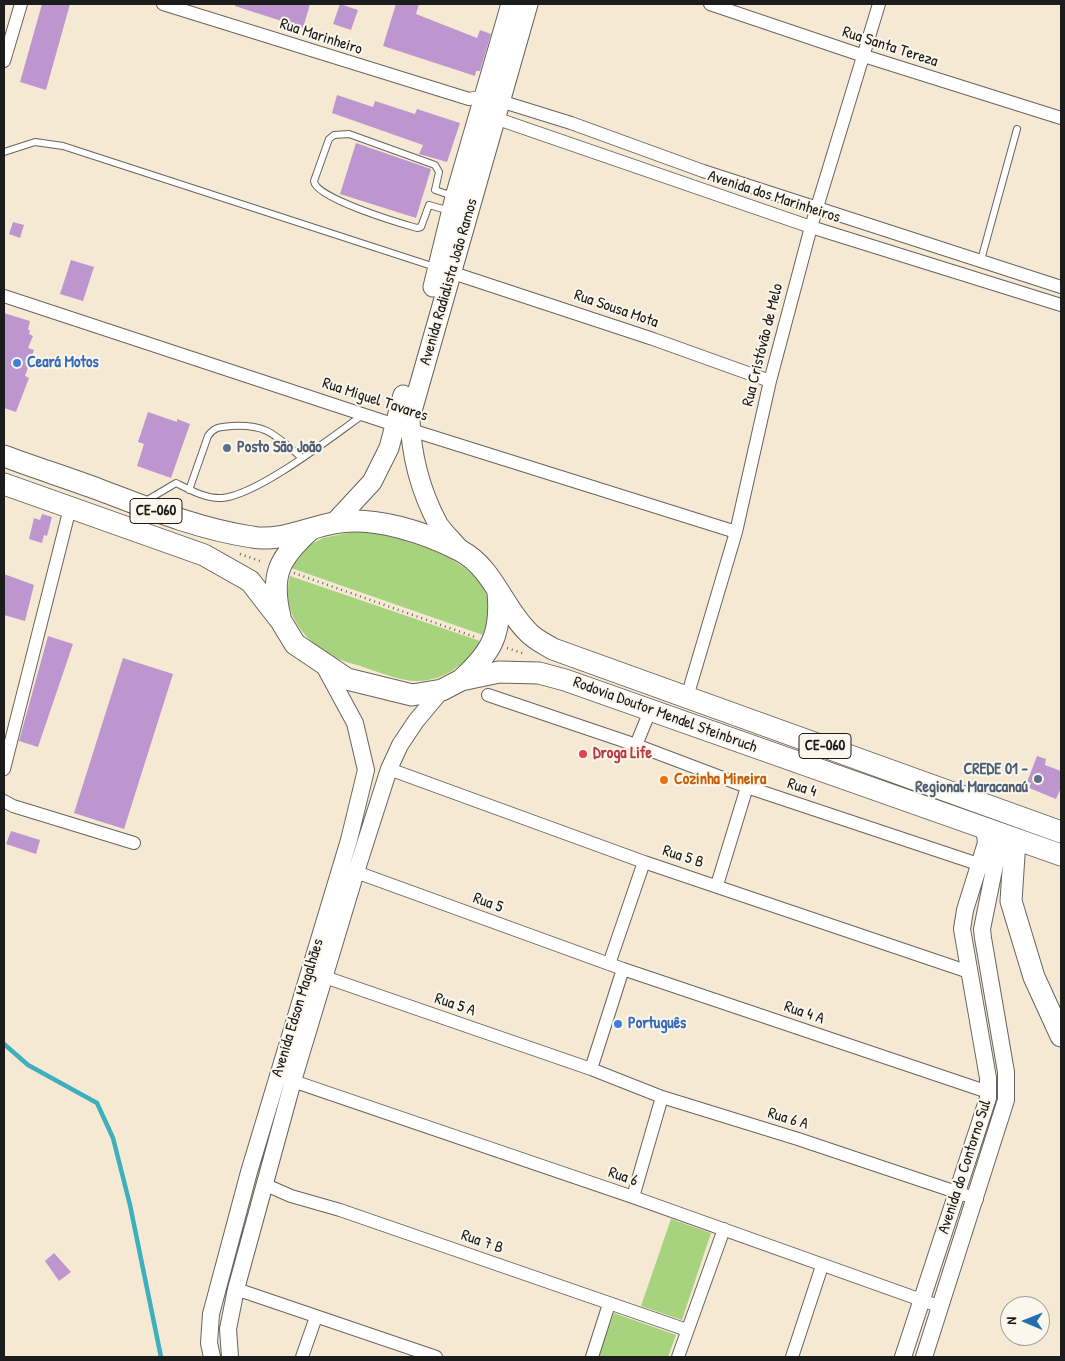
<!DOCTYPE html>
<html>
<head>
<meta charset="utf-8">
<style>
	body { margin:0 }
	#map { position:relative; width:1065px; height:1361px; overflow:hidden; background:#f6e9d4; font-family:"Patrick Hand",sans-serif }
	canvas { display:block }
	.frame { position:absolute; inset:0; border:5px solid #1c1c1c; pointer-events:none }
	.north { position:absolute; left:1000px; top:1296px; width:50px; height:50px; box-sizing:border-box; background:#fbf7ec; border:1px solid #a29f99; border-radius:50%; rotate:271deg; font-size:14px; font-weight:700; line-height:20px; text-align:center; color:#1c1c1c }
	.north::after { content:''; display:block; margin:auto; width:18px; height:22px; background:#1f6fb2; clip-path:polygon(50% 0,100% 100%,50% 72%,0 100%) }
</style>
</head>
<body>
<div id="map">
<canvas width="1065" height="1361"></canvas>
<div class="frame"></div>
<div class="north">N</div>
</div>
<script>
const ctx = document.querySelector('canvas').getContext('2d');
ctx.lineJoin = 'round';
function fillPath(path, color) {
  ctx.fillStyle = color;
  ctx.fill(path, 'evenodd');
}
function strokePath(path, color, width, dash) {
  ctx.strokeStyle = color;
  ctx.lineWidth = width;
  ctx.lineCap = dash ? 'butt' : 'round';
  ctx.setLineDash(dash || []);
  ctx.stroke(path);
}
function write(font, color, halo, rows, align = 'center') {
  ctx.font = font + ' "Patrick Hand",sans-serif';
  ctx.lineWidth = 4;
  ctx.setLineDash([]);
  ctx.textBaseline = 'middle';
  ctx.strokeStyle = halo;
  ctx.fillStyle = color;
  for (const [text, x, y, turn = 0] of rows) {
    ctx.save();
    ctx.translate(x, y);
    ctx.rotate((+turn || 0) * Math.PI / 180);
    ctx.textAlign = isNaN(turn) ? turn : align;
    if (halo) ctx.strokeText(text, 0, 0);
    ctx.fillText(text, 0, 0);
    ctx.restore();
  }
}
const green = new Path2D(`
	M367,529C407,543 471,553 488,598C492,610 488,624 486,636L291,568L308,546L323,538Z
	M290,576L483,642C468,659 452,676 428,680C407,684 388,675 369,669C356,664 340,661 329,655C301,637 281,610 290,576Z
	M671,1219L711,1233L682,1320L641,1306Z
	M614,1313L676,1335L668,1357H598Z`);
const stream = new Path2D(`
	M4,1044L28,1065L97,1103L113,1138L130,1205L161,1357`);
const building = new Path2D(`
	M42,4H70L46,90L20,82Z
	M235,4H310L303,28L235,6Z
	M340,4L358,10L351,30L333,24Z
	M396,4H419L416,14L477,38L480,30L491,34L480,71H476L475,76L383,46Z
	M337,95L373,107L375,101L415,114L417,109L460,123L447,162L419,154L423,145L332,113Z
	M356,143L431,169L416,218L340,194Z
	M13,222L24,225L20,238L9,234Z
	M71,260L94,267L83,301L60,294Z
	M4,313L30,321L28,330H30L29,334L33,336L28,348L34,350L25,376L29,378L16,412L4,408Z
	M148,412L177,422V419L190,424L171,478L137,466L144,444L138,442Z
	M42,514L52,517L47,536L44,535L42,543L29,539L34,518L40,520Z
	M4,574L34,585L25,621L4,615Z
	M48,636L73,644L38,747L19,741Z
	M123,658L173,674L124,829L74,813Z
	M1037,756L1046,759L1045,765L1061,771V788L1056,799L1029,788L1031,783L1027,782Z
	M11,831L40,840L36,854L6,844Z
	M54,1253L71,1272L59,1281L45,1261Z`);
const path = new Path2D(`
	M240,554L263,562
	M294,573L475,637
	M507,648L525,654`);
const lane = new Path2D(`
	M4,152L35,142L63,146L435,267
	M450,211L429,205L421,227L417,228C399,223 315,198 314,181L329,139L334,135L349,134L435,165L439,172L435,190L453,196
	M981,260L1017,129
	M189,490L208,436C214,427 220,427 231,426C268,424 275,435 302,458
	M144,502L176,483C190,490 206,499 222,498C258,495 333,436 364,414`);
const street = new Path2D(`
	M163,4L469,99L484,96L571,123L703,171L1061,287
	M710,4L864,56L1061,118
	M4,61L21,4
	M489,116L811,227L1061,305
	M450,272L653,339L770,381
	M4,296L395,425L736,532
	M488,695L636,745L747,787L987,867
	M687,697L736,532L770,381L811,227L879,4
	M636,745L650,711
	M4,769L70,508
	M389,769L644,862L969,972
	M4,801L13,806L134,843
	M356,872L623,969L988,1092
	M717,885L747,787
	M609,964L644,862
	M316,974L591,1069L662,1097L798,1139L977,1199
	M591,1069L623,969
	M293,1081L633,1197L941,1307
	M266,1185L291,1196L340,1210L687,1330
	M633,1197L662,1097
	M236,1289L436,1357
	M302,1357L316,1317
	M592,1357L609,1304
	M678,1357L724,1229
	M792,1357L822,1266`);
const secondary = new Path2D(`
	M212,1357L209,1343L211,1314L249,1172L349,840L366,770L355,723L323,664
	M230,1357L228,1329L236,1289L293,1081L356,872L389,769L400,745L416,721L442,690
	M903,1357L988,1098V1078L962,929L965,910L986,843L985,834L981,827
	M924,1357L1006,1100V1072L983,938L982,929L997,855L1000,846L1009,837`);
const primary = new Path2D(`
	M433,287L455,197L511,4
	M334,523L372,482L389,448L403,395
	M461,551C454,542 444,533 438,524C421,492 411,454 410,418L528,4`);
const highway = new Path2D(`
	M4,456C36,468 68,478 100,490C150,509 199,529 252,537C280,542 307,528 334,523C373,515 427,533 461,551C493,568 503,608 528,632C534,639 545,644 553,649L1061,832
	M4,484L204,555L250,581L281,621L295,644L347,679L412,695L442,690L461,680L499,672L539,673L565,680L1061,855
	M280,617C270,575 279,558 310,530
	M461,680C491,653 502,634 498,593
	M1015,840L1011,901L1034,977L1061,1036`);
const markers = [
	[17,363,5,"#3f7fe0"],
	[227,448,5,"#5c6f8a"],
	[583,754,5,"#e0444e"],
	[1038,779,5,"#5c6f8a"],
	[664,780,5,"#e8710a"],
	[618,1024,5,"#3f7fe0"]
];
const shields = [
	[156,511,52],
	[825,746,52]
];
const shieldNames = [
	["CE-060",156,511],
	["CE-060",825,746]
];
const streetNames = [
	["Rua Marinheiro",321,37,18],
	["Rua Santa Tereza",890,47,18],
	["Avenida dos Marinheiros",774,197,18],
	["Avenida Radialista João Ramos",449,282,-74],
	["Rua Sousa Mota",616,309,19],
	["Rua Cristóvão de Melo",763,345,-76],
	["Rua Miguel Tavares",375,400,18],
	["Rodovia Doutor Mendel Steinbruch",665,715,20],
	["Rua 4",802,788,18],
	["Rua 5 B",683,857,18],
	["Rua 5",488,903,20],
	["Rua 5 A",455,1005,19],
	["Avenida Edson Magalhães",298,1008,-73],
	["Rua 4 A",804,1013,19],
	["Rua 6 A",788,1119,17],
	["Avenida do Contorno Sul",965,1167,-72],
	["Rua 6",623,1177,19],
	["Rua 7 B",482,1242,19]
];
const shopNames = [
	["Ceará Motos",27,363],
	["Português",628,1024]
];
const serviceNames = [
	["Posto São João",237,448],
	["CREDE 01 -",1028,770,"right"],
	["Regional Maracanaú",1028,788,"right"]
];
const healthNames = [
	["Droga Life",593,754]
];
const foodNames = [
	["Cozinha Mineira",674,780]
];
fillPath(green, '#a7d27e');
strokePath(stream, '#3faebd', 4.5);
fillPath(building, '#be96cf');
strokePath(lane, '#68645c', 8);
strokePath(street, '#68645c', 14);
strokePath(secondary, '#68645c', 18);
strokePath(primary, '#68645c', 21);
strokePath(highway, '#68645c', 23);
strokePath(path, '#68645c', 2.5, [1, 4]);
strokePath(lane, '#fff', 6);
strokePath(street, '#fff', 12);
strokePath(secondary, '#fff', 16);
strokePath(primary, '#fff', 19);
strokePath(highway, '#fff', 21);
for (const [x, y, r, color] of markers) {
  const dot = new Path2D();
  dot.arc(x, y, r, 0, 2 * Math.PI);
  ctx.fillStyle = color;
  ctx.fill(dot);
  strokePath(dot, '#fbf7ec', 2);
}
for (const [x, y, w] of shields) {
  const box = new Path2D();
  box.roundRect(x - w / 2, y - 12.5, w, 25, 4);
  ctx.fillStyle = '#fbf7ec';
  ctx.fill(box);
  strokePath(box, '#1c1c1c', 1);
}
write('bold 15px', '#1c1c1c', null, shieldNames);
write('16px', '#1c1c1c', '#fbf7ec', streetNames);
write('bold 16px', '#366cbe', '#fbf7ec', shopNames, 'left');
write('bold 16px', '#4e5e75', '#fbf7ec', serviceNames, 'left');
write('bold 16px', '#be3a42', '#fbf7ec', healthNames, 'left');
write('bold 16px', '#c56008', '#fbf7ec', foodNames, 'left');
</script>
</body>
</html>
